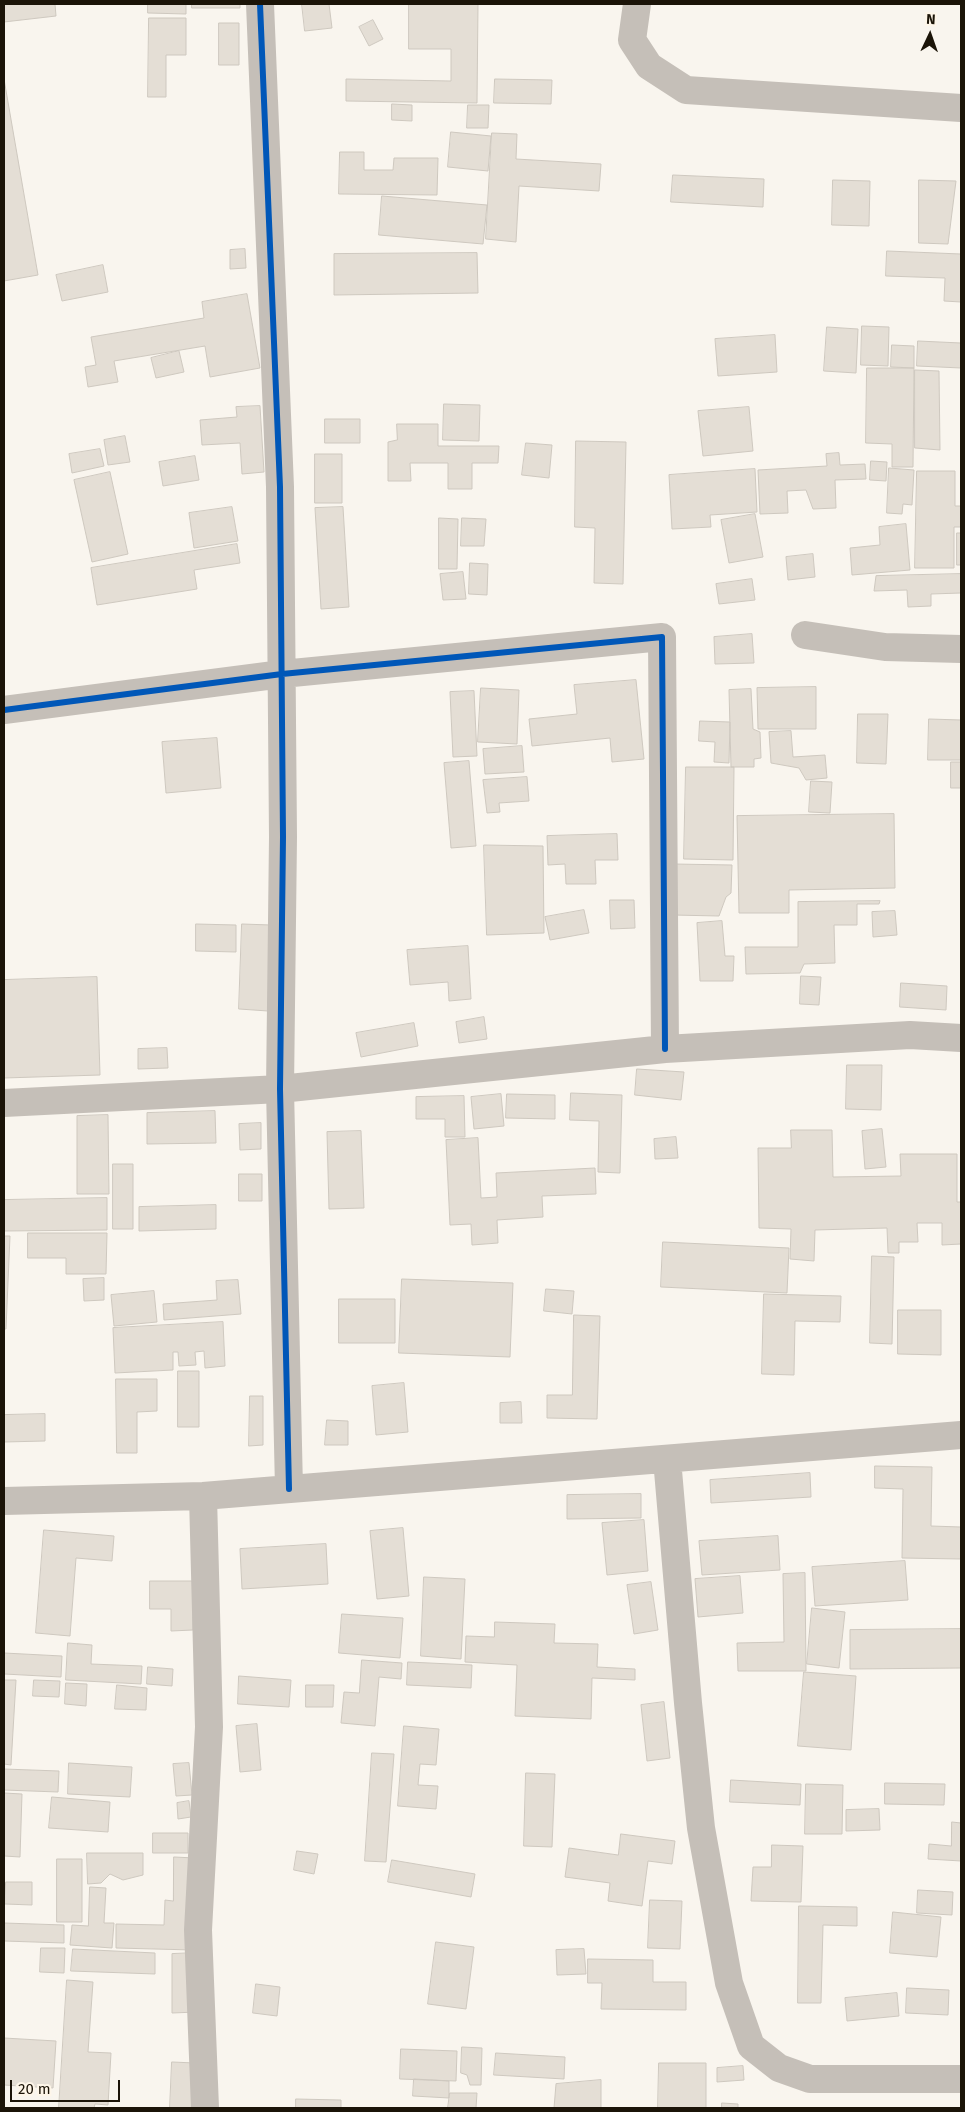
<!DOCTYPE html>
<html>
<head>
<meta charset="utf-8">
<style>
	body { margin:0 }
	#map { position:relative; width:965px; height:2112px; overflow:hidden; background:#f9f5ee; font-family:"Fira Sans",sans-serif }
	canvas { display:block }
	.frame { position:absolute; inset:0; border:5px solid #1b1408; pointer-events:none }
	.north { position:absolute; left:905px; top:10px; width:50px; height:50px; -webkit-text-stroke:4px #fef6e9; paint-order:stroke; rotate:3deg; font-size:14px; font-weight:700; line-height:20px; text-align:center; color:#1b1408 }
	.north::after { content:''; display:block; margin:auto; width:18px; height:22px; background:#1b1408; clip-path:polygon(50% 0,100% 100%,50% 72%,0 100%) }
	.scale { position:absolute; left:10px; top:2080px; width:110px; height:22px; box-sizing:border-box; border:2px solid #1b1408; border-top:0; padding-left:6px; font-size:15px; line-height:18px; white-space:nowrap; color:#1b1408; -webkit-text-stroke:4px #fef6e9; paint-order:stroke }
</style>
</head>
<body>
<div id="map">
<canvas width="965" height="2112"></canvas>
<div class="frame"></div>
<div class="north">N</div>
<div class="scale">20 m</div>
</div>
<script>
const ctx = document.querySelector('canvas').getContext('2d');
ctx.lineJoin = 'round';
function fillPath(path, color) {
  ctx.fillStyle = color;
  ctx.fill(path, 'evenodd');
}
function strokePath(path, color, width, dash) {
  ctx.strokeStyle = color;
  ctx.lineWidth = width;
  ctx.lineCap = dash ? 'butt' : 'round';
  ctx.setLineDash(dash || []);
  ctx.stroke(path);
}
const building = new Path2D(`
	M4,4H55L56,16L4,22Z
	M148,4H186V14L148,13Z
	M192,4H240V8H192Z
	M302,4H329L332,28L305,31Z
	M409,4H478L477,103L346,101V79L451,81V49H409Z
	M149,18H186V55H166V97H148Z
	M373,20L383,39L369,46L359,27Z
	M219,23H239V65H219Z
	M4,79L38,275L4,281Z
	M495,79L552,80L551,104L494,103Z
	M392,104L412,105V121L392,120Z
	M468,105H489L488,128H467Z
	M451,132L491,136L488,171L448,167Z
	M492,133L517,134L516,159L601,164L599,191L519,186L516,242L486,239Z
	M340,152H364V170H393L394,158H438L437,195L339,194Z
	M673,175L764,179L763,207L671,202Z
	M833,180L870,181L869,226L832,225Z
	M919,180L956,181L948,244L919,243Z
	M382,196L487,205L483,244L379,235Z
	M245,249L246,268L230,269V250Z
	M887,251L961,254V302L944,301L945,278L886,276Z
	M477,253L478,293L334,295V254Z
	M103,265L108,292L62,301L56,275Z
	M247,294L260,368L210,377L205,346L114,361L118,382L88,387L85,367L96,365L91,337L204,318L202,302Z
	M862,326L889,327L888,366L861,365Z
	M827,327L858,329L856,373L824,371Z
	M775,335L777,372L718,376L715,339Z
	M918,341L961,343V368L917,366Z
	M892,345L914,346V368L891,367Z
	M179,351L184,372L156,378L151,358Z
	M867,368H914L913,467H892V444L866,443Z
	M915,370L939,371L940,450L915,448Z
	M444,404L480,405L479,441L443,440Z
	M260,406L264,472L242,474L240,443L202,445L200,420L237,417L236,407Z
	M749,407L753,451L703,456L698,411Z
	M325,419H360V443H325Z
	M397,424H438V446H499L498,463H472V489H448V463H410L411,481H388V442L397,440Z
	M125,436L130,462L108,465L104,440Z
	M576,441L626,442L623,584L594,583L595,528L575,527Z
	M526,443L552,445L549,478L522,475Z
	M100,449L104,466L72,473L69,454Z
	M839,453L840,465L865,464L866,479L835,480L836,508L813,509L806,490L787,491L788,513L760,514L758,470L827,466L826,454Z
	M315,454H342V503H315Z
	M195,456L199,480L163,486L159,462Z
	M871,461L887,462L886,481L870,480Z
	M889,468L914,470L912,505L903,504L902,514L887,513Z
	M755,469L757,512L710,515L711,527L672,529L669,475Z
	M917,471H955V506H961V527H954V568H915Z
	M110,472L128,554L92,562L74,480Z
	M232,507L238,541L194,548L189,513Z
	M343,507L349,607L321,609L315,508Z
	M755,514L763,557L729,563L721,520Z
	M439,518L458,519L457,569H439Z
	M462,518L486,519L484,546H461Z
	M906,524L910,570L852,575L850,548L880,545L879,527Z
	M957,533H961V565H957Z
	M237,544L240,563L194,570L197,589L97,605L91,568Z
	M813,554L815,577L788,580L786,557Z
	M470,563L488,564L487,595L469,594Z
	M463,572L466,599L443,600L440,574Z
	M961,574V593L931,594V606L908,607L907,590L874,591L876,576Z
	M752,579L755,600L719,604L716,584Z
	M752,634L754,663L715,664L714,637Z
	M636,680L644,759L612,762L610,738L532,746L529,719L577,714L574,685Z
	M816,687V729H758L757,688Z
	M481,688L519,690L517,744L478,742Z
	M751,689L753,729L760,732L761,758L754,759V767H731L729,690Z
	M474,691L477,756L453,757L450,692Z
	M858,714H888L886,764L857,763Z
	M929,719L961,720V760H928Z
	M700,721L730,722L729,763L714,762L715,742L699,741Z
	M791,731L793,757L825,755L827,778L806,780L799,768L771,763L769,732Z
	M217,738L221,788L166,793L162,742Z
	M522,746L524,772L485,774L483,749Z
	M469,761L476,846L451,848L444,763Z
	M951,762H961V788H951Z
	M686,767H734L733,860L684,859Z
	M527,777L529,801L499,803L500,812L487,813L483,780Z
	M811,781L832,782L830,813L809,812Z
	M894,814L895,888L789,890V913H739L737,816Z
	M617,834L618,860H595L596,884H566L565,864L548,865L547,836Z
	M484,845L543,846L544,933L487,935Z
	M673,864L732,865L731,893L726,897L719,916L672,915Z
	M610,900H634L635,928L611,929Z
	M880,901L879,904H857V925H834L835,963L804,964L800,973L746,974L745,947H798V902Z
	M584,910L589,933L550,940L545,917Z
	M895,911L897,935L873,937L872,912Z
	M722,921L725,956H734L733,981H700L697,923Z
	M196,924L236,925V952L196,951Z
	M242,924L271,925L268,1011L239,1009Z
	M468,946L471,999L449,1001L448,982L410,985L407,950Z
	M801,976L821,977L819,1005L800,1004Z
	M97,977L100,1075L4,1078V980Z
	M901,983L947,986L946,1010L900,1007Z
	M484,1017L487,1039L459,1043L456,1022Z
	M414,1023L418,1046L361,1057L356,1033Z
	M167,1048L168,1068L138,1069V1049Z
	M847,1065H882L881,1110L846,1109Z
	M637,1069L684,1072L681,1100L635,1095Z
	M571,1093L622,1095L620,1173L598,1172L599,1121L570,1120Z
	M501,1094L504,1126L474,1129L471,1097Z
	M507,1094L555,1095V1119L506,1118Z
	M464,1096L465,1137H445V1119H416V1097Z
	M215,1111L216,1143L147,1144V1113Z
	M108,1115L109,1194H77V1116Z
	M261,1123V1149L240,1150L239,1124Z
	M882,1129L886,1167L865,1169L862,1131Z
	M791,1130H832L833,1177L901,1176L900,1154H957V1202H961V1244L942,1245V1223H917L918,1242H899V1253H888L887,1228L815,1230L814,1261L790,1259L791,1229L759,1228L758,1148H791Z
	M361,1131L364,1208L329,1209L327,1132Z
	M676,1137L678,1158L655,1159L654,1139Z
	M478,1138L481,1198L497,1197L496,1173L595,1168L596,1194L542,1196L543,1217L497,1220L498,1243L472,1245L471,1224L450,1225L446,1140Z
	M113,1164H133V1229H113Z
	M239,1174H262V1201H239Z
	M107,1198V1230L4,1231V1200Z
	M216,1205V1229L139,1231V1207Z
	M28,1233H107L106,1274H66V1258H28Z
	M4,1236H10L6,1329H4Z
	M663,1242L789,1248L787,1293L661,1287Z
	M872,1256L894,1257L892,1344L870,1343Z
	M104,1278V1300L84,1301L83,1279Z
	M402,1279L513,1283L510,1357L399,1353Z
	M238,1280L241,1314L164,1320L163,1304L217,1300L216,1281Z
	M546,1289L574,1291L572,1314L544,1311Z
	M154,1291L157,1322L114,1326L111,1295Z
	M764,1294L841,1296L840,1322L795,1321L794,1375L762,1374Z
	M339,1299H395V1343H339Z
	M898,1310H941V1355L898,1354Z
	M574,1315L600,1316L597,1419L547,1418V1395H572Z
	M223,1322L225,1366L205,1368L204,1351L195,1352L196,1365L179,1366L178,1352H173V1370L115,1373L113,1328Z
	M178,1371H199V1427H178Z
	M116,1379H157V1411L137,1412V1453H117Z
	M404,1383L408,1432L376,1435L372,1386Z
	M250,1396H263V1445L249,1446Z
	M521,1402L522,1423H500V1403Z
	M45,1414V1441L4,1442V1415Z
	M327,1420L348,1421V1445H325Z
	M875,1466L932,1467L931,1526L961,1527V1559L902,1558L903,1489L875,1488Z
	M810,1473L811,1497L711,1503L710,1480Z
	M641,1494V1518L567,1519V1495Z
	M644,1520L648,1571L607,1575L602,1523Z
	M403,1528L409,1596L377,1599L370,1531Z
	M44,1530L114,1536L112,1561L76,1558L70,1636L36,1633Z
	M778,1536L780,1570L702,1575L699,1541Z
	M326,1544L328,1584L242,1589L240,1549Z
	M905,1561L908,1600L815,1606L812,1567Z
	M805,1573L806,1671H738L737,1643L784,1642L783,1574Z
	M740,1576L743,1613L698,1617L695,1579Z
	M424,1577L465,1579L461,1659L421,1656Z
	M150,1581H193V1630L171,1631V1609H150Z
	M651,1582L658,1630L634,1634L627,1585Z
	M812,1608L845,1612L839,1668L807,1664Z
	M342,1614L403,1618L400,1658L339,1653Z
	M495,1622L555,1624L554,1643L598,1644L597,1667L635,1669V1680L592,1678L591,1719L515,1716L517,1665L465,1662L466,1636L494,1637Z
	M961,1629V1668L850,1669V1630Z
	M68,1643L92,1645L91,1664L142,1666L141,1684L66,1680Z
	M4,1653L62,1656L61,1677L4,1674Z
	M362,1660L402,1663L401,1679L379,1677L375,1726L341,1723L344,1692L359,1693Z
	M408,1662L472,1665L471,1688L407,1685Z
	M148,1667L173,1669L172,1686L147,1684Z
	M804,1672L856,1676L851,1750L798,1746Z
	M239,1676L291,1680L289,1707L238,1704Z
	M4,1680H16L11,1765L4,1764Z
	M34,1680L60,1681L59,1697L33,1696Z
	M66,1683L87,1684L86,1706L65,1704Z
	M117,1685L147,1688L146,1710L115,1709Z
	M306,1685H334L333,1707H306Z
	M664,1702L670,1758L647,1761L641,1705Z
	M257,1724L261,1770L240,1772L236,1726Z
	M404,1726L439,1729L436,1765L420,1764L418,1785L438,1786L436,1809L398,1806Z
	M372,1753L394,1754L386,1862L365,1861Z
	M69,1763L132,1767L130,1797L68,1794Z
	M189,1763L192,1795L176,1796L173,1764Z
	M4,1769L59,1771L58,1792L4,1790Z
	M526,1773L555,1774L552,1847L524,1846Z
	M731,1780L801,1784L800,1805L730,1802Z
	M885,1783L945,1784L944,1805L885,1804Z
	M806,1784L843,1785L842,1834H805Z
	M4,1793L22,1794L20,1857L4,1856Z
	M52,1797L110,1802L108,1832L49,1828Z
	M189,1801L191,1817L178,1819L177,1803Z
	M879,1809L880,1830L846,1831V1810Z
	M952,1822L961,1823V1861L928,1859L929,1844L951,1846Z
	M153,1833H188V1853H153Z
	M621,1834L675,1841L672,1864L648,1861L642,1906L608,1901L610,1883L565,1877L569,1848L618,1855Z
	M772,1845L803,1846L801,1902L751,1901L753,1867H771Z
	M297,1851L318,1854L314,1874L294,1870Z
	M87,1853H143V1875L123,1880L110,1874L101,1883L88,1884Z
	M174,1857L195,1858L193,1950L116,1948V1924L164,1925L165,1900L173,1901Z
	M57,1859H82V1922H57Z
	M392,1860L475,1874L471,1897L388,1882Z
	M6,1882H32V1905L5,1904Z
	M90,1887L106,1888L104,1923H114L112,1948L70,1945L72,1925L88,1926Z
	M918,1890L953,1892L952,1915L917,1913Z
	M650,1900L682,1901L680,1949L648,1948Z
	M799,1906L857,1907V1926L823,1925L821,2003H798Z
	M893,1912L941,1917L937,1957L890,1953Z
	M4,1923L64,1925V1943L4,1941Z
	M436,1942L474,1947L466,2009L428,2004Z
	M41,1948H65L64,1973L40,1972Z
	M73,1949L155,1953V1974L71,1971Z
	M584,1949L586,1974L557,1975L556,1950Z
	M196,1953L197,2012L172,2013V1954Z
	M588,1959L653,1960V1982H686V2010L601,2009L602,1983H588Z
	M67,1980L93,1982L88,2052L111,2053L108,2105L95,2104L94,2108H59Z
	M256,1984L280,1987L277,2016L253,2013Z
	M907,1988L949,1990L948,2015L906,2013Z
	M897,1993L899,2016L847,2021L845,1998Z
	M4,2038L56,2041L53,2088L4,2085Z
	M462,2047L482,2048L481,2085H470L467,2075L461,2073Z
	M401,2049L457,2051L456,2081L400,2079Z
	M496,2053L565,2057L564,2079L494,2075Z
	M172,2062L195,2063L194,2108H170Z
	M659,2063H706V2108H658Z
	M743,2066L744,2080L717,2082V2068Z
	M414,2079L449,2081V2098L413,2096Z
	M601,2080V2108H554L556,2084Z
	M450,2093H477L476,2108H448Z
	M296,2099L341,2100V2108H296Z
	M722,2103L738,2104V2108H722Z`);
const minor = new Path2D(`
	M260,4L280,487L283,837L280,1089L289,1489
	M637,4L632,40L649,66L686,90L961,108
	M805,635L885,647L961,649
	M4,710L282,674L662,637L665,1049
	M4,1103L280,1089L665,1049L910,1035L961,1038
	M667,1459L688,1703L701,1828L729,1983L751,2046L779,2068L810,2079H961
	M203,1496L209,1727L198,1930L205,2108
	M4,1501L203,1496L961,1435`);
const cycleway = new Path2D(`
	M260,4L280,487L283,837L280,1089L289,1489
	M4,710L282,674L662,637L665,1049`);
fillPath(building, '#e4ded5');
strokePath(building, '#cec8bf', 1);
strokePath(minor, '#c5bfb8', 28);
strokePath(cycleway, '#0057b8', 6);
</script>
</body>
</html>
